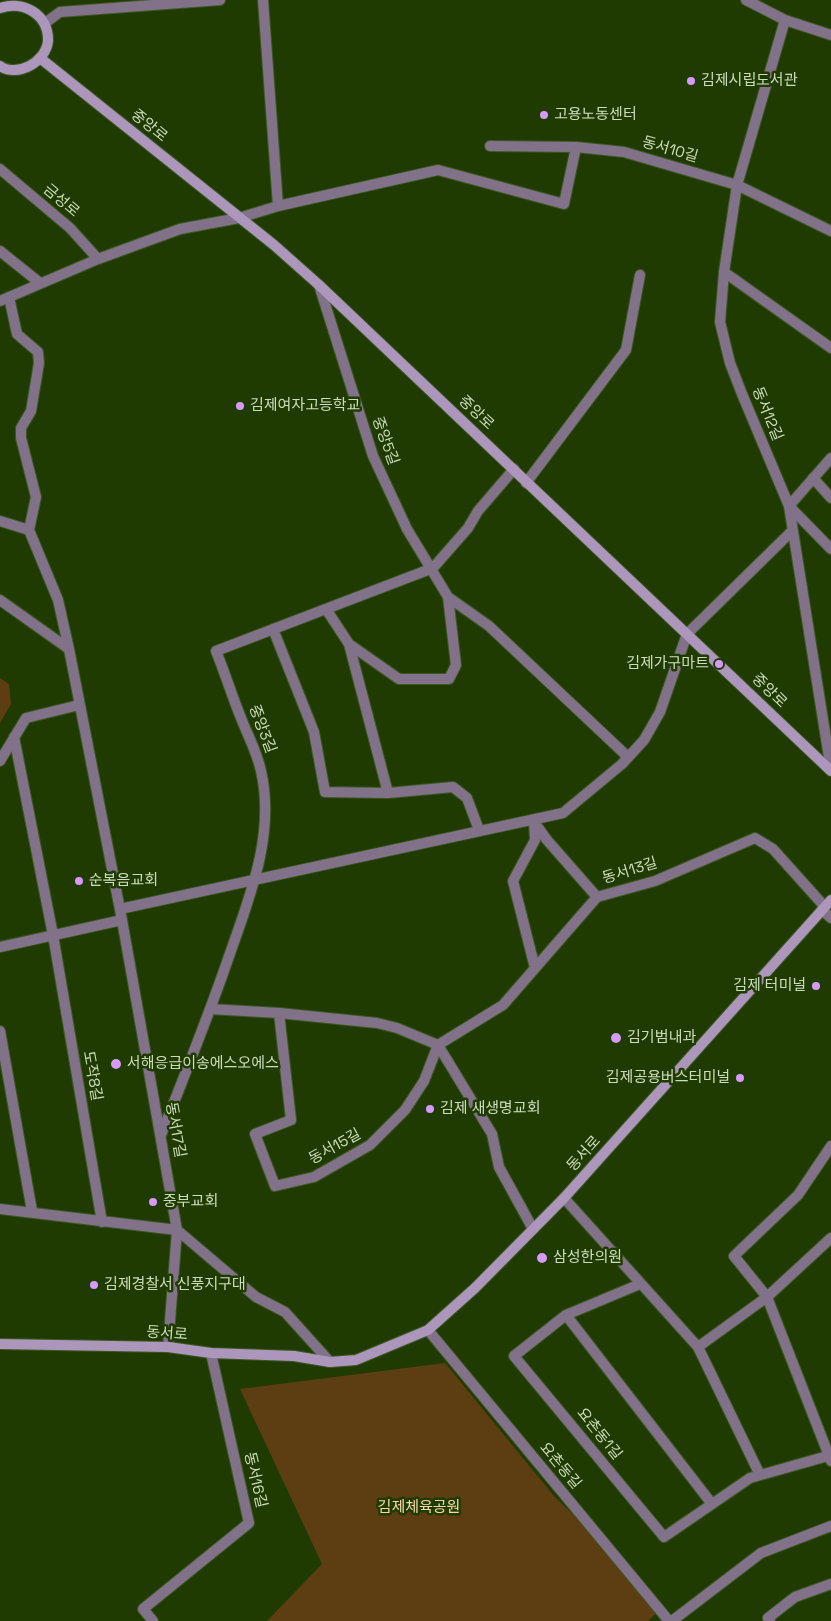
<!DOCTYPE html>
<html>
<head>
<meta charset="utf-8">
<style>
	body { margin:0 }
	canvas { display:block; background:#203b01 }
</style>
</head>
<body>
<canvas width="831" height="1621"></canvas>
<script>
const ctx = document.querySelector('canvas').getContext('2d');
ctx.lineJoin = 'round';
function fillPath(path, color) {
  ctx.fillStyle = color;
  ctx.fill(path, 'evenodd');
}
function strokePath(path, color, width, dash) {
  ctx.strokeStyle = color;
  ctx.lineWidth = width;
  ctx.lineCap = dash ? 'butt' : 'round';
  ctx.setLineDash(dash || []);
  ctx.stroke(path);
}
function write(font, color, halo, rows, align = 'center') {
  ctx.font = font + ' "Space Grotesk","Noto Sans KR",sans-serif';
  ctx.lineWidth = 5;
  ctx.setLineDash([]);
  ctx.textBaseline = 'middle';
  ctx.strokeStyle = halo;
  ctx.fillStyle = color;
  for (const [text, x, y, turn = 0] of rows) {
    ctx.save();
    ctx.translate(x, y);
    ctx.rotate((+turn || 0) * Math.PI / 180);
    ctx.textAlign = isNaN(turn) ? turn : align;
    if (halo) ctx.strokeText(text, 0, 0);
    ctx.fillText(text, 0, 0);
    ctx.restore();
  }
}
const green = new Path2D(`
	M0,678L9,684L11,704L0,723Z
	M445,1363L554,1496L619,1560L659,1611L648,1621H267L322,1564L240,1389Z`);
const street = new Path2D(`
	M263,0L278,206
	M746,0L785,20L831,35
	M785,20L737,185L724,272L720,322L730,363L742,394L789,506L831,549
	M45,23L60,12L220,0
	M490,146L576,147L624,152L737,185L831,231
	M0,169L70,228L98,259
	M0,251L40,283
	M724,272L831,348
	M319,285L373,456L407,529L448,597L489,626L628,757
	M9,297L17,334L38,352L39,363L31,411L21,428V438L36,497L29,530
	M0,301L98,259L180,229L239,218L278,206L438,170L564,204L576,147
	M813,478L831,498
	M526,483L626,350L640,275
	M789,506L831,770
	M789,506L831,458
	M0,521L29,530
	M29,530L58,600L69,649
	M0,600L69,649L122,920L177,1230L168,1347
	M326,609L349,644L399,679H449L456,665L448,597
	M273,629L314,732L325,792L388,793L453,787L467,798L479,830
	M349,644L388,793
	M14,737L53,935L102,1222
	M0,761L26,718L79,705
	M534,821L535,840L513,881L535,968
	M534,822L547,840L597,897
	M120,909L563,813L622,764L644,740L660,712L687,634L792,531
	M822,910L831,918
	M0,947L122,920
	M210,1009L279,1013L377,1023L397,1028L438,1045L492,1134L499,1167L533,1229
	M279,1013L291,1120L255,1134L275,1186L314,1177L370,1145L405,1110L424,1081L438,1045L503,1005L597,897L655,881L755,838L773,849L825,907
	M0,1031L32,1211
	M161,1135C184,1077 207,1020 227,962C248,901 276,836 261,771C257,752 248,736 241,718C232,696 225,673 216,651L433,568L468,528L478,511L514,469
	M831,1146L798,1195L734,1256L767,1297L831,1461
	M564,1198L698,1347L760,1475
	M0,1209L177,1230L256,1297L285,1312L330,1362
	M640,1284L566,1315L514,1356L664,1537L750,1478L831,1455
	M566,1315L712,1504
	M428,1330L669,1621
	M698,1347L767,1297L831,1238
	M153,1621L143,1609L249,1523L211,1353
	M672,1621L761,1553L831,1526
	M770,1621L768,1618L795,1597L831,1584`);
const secondary = new Path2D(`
	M0,8C24,0 49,15 48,41C46,62 17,78 0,66
	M40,58L274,245L319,285L831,771
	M0,1344L168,1347L211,1353L294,1356L330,1362L356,1360L428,1330L475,1288L564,1198L831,900`);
const markers = [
	[691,81,5,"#d69bfa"],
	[544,115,5,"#d69bfa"],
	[240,406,5,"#d69bfa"],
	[719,664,5,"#d69bfa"],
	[79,881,5,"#d69bfa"],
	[816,986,5,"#d69bfa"],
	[616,1038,6,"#d69bfa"],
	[116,1064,6,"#d69bfa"],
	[740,1078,5,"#d69bfa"],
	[430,1109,5,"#d69bfa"],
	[153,1202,5,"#d69bfa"],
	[542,1258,6,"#d69bfa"],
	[94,1285,5,"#d69bfa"]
];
const poiNames = [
	["김제시립도서관",701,81],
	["고용노동센터",554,115],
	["김제여자고등학교",250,406],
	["김제가구마트",709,664,"right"],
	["순복음교회",89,881],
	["김제 터미널",806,986,"right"],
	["김기범내과",627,1038],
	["서해응급이송에스오에스",127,1064],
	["김제공용버스터미널",730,1078,"right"],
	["김제 새생명교회",440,1109],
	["중부교회",163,1202],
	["삼성한의원",553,1258],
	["김제경찰서 신풍지구대",104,1285]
];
const streetNames = [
	["중앙로",149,126,39],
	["동서10길",670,150,16],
	["금성로",61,201,40],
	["중앙로",476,413,43],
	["동서12길",767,414,68],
	["중앙5길",385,441,70],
	["중앙로",769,691,44],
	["중앙3길",262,729,69],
	["동서13길",630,871,-17],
	["도작8길",92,1076,80],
	["동서17길",175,1130,80],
	["동서15길",335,1147,-29],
	["동서로",584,1154,-48],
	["동서로",167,1334,4],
	["요촌동1길",599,1434,51],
	["요촌동길",560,1466,50],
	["동서16길",255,1480,77]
];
const parkNames = [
	["김제체육공원",419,1508]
];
fillPath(green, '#5c3e12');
strokePath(street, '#3f5823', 12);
strokePath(secondary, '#3f5823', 12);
strokePath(street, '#81728a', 10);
strokePath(secondary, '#ad96bc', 10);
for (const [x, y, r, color] of markers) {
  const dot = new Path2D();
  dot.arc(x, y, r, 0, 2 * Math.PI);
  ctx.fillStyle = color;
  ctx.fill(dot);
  strokePath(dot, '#203b01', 2);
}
write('15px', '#cbddbf', '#203b01', poiNames, 'left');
write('15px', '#cbddbf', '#203b01', streetNames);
write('15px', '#fad7ac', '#203b01', parkNames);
</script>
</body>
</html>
